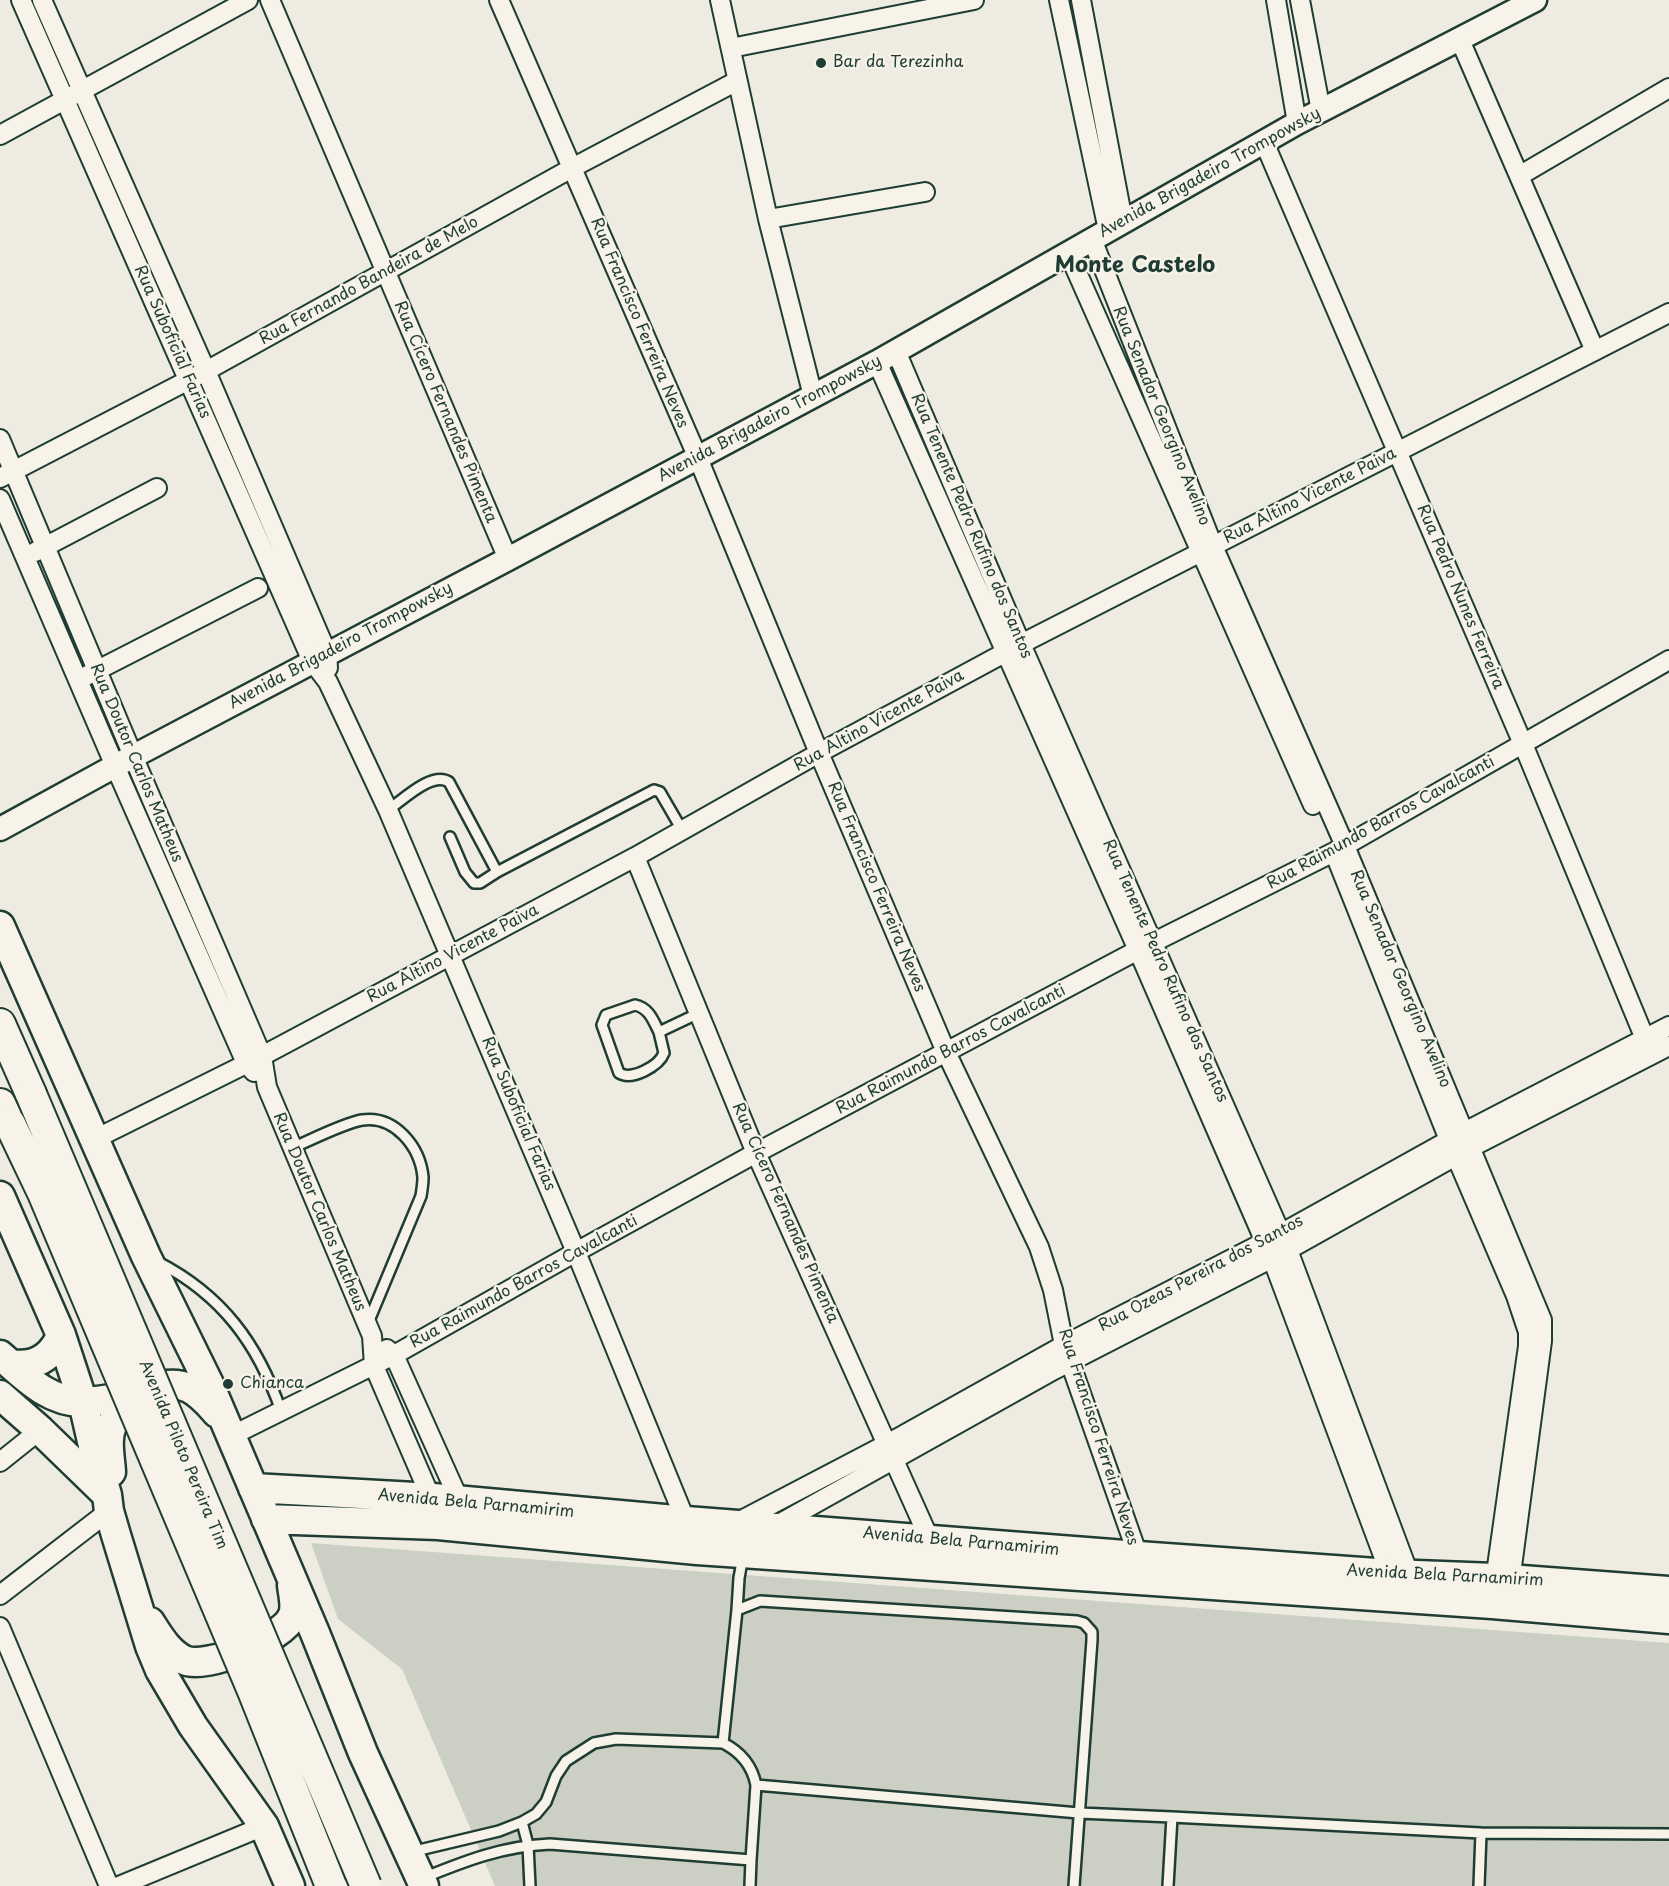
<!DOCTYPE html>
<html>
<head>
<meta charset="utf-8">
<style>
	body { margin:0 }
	canvas { display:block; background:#eeece1 }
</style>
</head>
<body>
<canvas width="1669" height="1886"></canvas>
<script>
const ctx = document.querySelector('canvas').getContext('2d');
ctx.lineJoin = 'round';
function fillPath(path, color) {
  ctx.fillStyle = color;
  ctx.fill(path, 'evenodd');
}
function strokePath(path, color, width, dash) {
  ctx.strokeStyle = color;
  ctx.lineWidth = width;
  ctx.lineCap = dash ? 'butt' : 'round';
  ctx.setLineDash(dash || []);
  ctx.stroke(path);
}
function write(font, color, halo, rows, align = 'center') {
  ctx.font = font + ' "Playpen Sans",sans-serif';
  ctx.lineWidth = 4.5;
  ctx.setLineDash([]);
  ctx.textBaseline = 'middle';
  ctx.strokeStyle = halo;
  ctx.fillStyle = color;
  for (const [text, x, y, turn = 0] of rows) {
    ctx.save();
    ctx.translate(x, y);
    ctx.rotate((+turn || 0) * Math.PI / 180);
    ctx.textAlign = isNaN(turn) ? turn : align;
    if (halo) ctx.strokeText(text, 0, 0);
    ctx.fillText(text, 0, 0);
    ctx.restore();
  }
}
const green = new Path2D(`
	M311,1543L1669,1643V1886H495L402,1669L338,1619Z`);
const service = new Path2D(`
	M388,810C403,800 432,771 449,782L497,872L480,883H474L465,872L450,837
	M497,872L654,790L660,792L682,830
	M659,1032L664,1053C659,1066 632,1081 619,1073L602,1025L606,1015L635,1005C649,1008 653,1020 659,1032L699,1013
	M292,1148C311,1140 344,1123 362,1120C395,1115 420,1147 423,1177C423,1183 422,1190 421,1196L368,1323
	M158,1262C222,1295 258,1344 281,1411
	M737,1610L739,1578L743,1556
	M723,1743L737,1610L760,1601L1077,1621L1084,1623L1092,1632V1640L1074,1886
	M1172,1817L1481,1833L1669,1834
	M522,1822L528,1845L530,1886
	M411,1852L499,1831L522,1822L536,1814L546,1802L556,1776L566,1761L594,1743L616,1739L723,1743C741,1752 752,1765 756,1785L1079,1813L1172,1817L1168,1886
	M751,1860L756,1785
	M423,1878C465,1861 503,1846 550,1844L751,1860L750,1886
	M1479,1886L1481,1833`);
const minor = new Path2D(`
	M21,0L312,661L328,682L388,810L576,1252L689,1529
	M42,0L206,371L327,653L328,668
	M270,0L508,559
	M499,0L698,458L819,753L946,1052L1039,1247L1053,1290L1064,1345L1141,1564
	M720,0L768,219L813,396
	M1059,0L1108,230
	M1081,0L1123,221
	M1276,0L1297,123
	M1300,0L1321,111
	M1460,40L1595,351
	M731,48L974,0
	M0,135L248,0
	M1264,142L1523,744L1648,1046
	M1519,176L1669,88
	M768,219L925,192
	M1092,239L1213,546L1345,846L1542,1320V1341L1509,1589
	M1068,252L1313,805
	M896,351L1021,644L1288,1250L1409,1574L1407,1583
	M877,362L1138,950L1272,1258L1390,1574L1389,1581
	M0,439L133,756L262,1056L267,1087L372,1336L374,1366L434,1505
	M0,478L206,371L572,168L737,81
	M0,499L115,766L246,1063L254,1072
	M35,552L157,488
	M86,676L258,588
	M1334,852L1449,1140L1516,1296L1528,1332V1346L1494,1588
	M635,857L756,1153L933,1547
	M95,1139L262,1056L635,857L819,753L1021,644L1669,313
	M387,1349L394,1355L460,1502L461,1508
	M231,1436L394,1355L576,1252L756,1153L1138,950L1334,852L1669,660
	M0,1462L40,1430
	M736,1523L887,1444L1064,1345L1280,1234L1449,1140L1669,1026
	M775,1526L1054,1370L1288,1250L1470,1148L1669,1046
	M0,1595L109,1511
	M0,1627L109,1886
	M119,1886L264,1826`);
const tertiary = new Path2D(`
	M0,829L115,766L508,559L877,362L1297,123L1535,0`);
const primary = new Path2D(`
	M0,926L146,1256L209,1384L315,1633L363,1753L424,1886
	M0,1196L61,1335L83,1402L94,1450L107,1495L109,1511L116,1535L150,1646L160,1670L193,1726L264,1826L290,1886
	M0,1355C24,1376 49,1403 84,1402C101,1401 118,1398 135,1396
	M10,1364C34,1368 52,1358 61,1335
	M0,1395L40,1430L106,1494
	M111,1472C110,1456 106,1440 112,1425C122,1398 162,1376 189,1388C201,1394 209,1404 217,1413
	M253,1488L433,1498L686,1521L1138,1556L1390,1574L1495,1578L1669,1591
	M266,1519L438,1525L697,1550L1492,1604L1669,1619
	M150,1622C159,1636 168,1652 184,1660C206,1670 282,1639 292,1617C297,1608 293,1595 292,1585`);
const trunk = new Path2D(`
	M0,1024L31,1094
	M0,1104L10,1124`);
const trunkBridge = new Path2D(`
	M31,1094L366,1886
	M10,1124L43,1193L253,1691L331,1886`);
const markers = [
	[821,63,6,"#1f3d34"],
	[228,1384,6,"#1f3d34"]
];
const poiNames = [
	["Bar da Terezinha",833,63],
	["Chianca",240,1384]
];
const streetNames = [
	["Avenida Brigadeiro Trompowsky",1210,173,-29],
	["Rua Fernando Bandeira de Melo",369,281,-29],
	["Rua Francisco Ferreira Neves",639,323,67],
	["Rua Suboficial Farias",172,342,66],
	["Rua Cícero Fernandes Pimenta",445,412,67],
	["Rua Senador Georgino Avelino",1161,416,68],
	["Avenida Brigadeiro Trompowsky",770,419,-28],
	["Rua Altino Vicente Paiva",1310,496,-27],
	["Rua Tenente Pedro Rufino dos Santos",971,526,67],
	["Rua Pedro Nunes Ferreira",1460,597,67],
	["Avenida Brigadeiro Trompowsky",341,646,-28],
	["Rua Altino Vicente Paiva",879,721,-29],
	["Rua Doutor Carlos Matheus",136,763,67],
	["Rua Raimundo Barros Cavalcanti",1381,823,-29],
	["Rua Francisco Ferreira Neves",876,887,67],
	["Rua Altino Vicente Paiva",453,954,-28],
	["Rua Tenente Pedro Rufino dos Santos",1165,971,66],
	["Rua Senador Georgino Avelino",1400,979,67],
	["Rua Raimundo Barros Cavalcanti",951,1050,-28],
	["Rua Suboficial Farias",518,1114,67],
	["Rua Doutor Carlos Matheus",319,1212,67],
	["Rua Cícero Fernandes Pimenta",785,1213,66],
	["Rua Ozeas Pereira dos Santos",1201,1274,-28],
	["Rua Raimundo Barros Cavalcanti",524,1282,-29],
	["Rua Francisco Ferreira Neves",1098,1437,72],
	["Avenida Piloto Pereira Tim",183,1455,67],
	["Avenida Bela Parnamirim",476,1504,5],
	["Avenida Bela Parnamirim",961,1542,5],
	["Avenida Bela Parnamirim",1445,1576,3]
];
const districtNames = [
	["Monte Castelo",1135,266]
];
fillPath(green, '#cccfc4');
strokePath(service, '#1f3d34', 14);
strokePath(minor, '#1f3d34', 22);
strokePath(tertiary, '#1f3d34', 27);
strokePath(primary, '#1f3d34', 33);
strokePath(trunk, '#1f3d34', 34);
strokePath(service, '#f7f3e8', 9);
strokePath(minor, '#f7f3e8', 18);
strokePath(tertiary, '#f7f3e8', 22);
strokePath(primary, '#f7f3e8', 28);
strokePath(trunk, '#f7f3e8', 30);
strokePath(trunkBridge, '#1f3d34', 34, []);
strokePath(trunkBridge, '#f7f3e8', 30);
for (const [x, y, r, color] of markers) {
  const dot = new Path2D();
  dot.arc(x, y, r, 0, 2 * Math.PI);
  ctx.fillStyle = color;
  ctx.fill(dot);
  strokePath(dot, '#f7f3e8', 2);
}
write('16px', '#1f3d34', '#f7f3e8', poiNames, 'left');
write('16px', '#1f3d34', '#f7f3e8', streetNames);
write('bold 22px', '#1f3d34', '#f7f3e8', districtNames);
</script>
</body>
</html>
